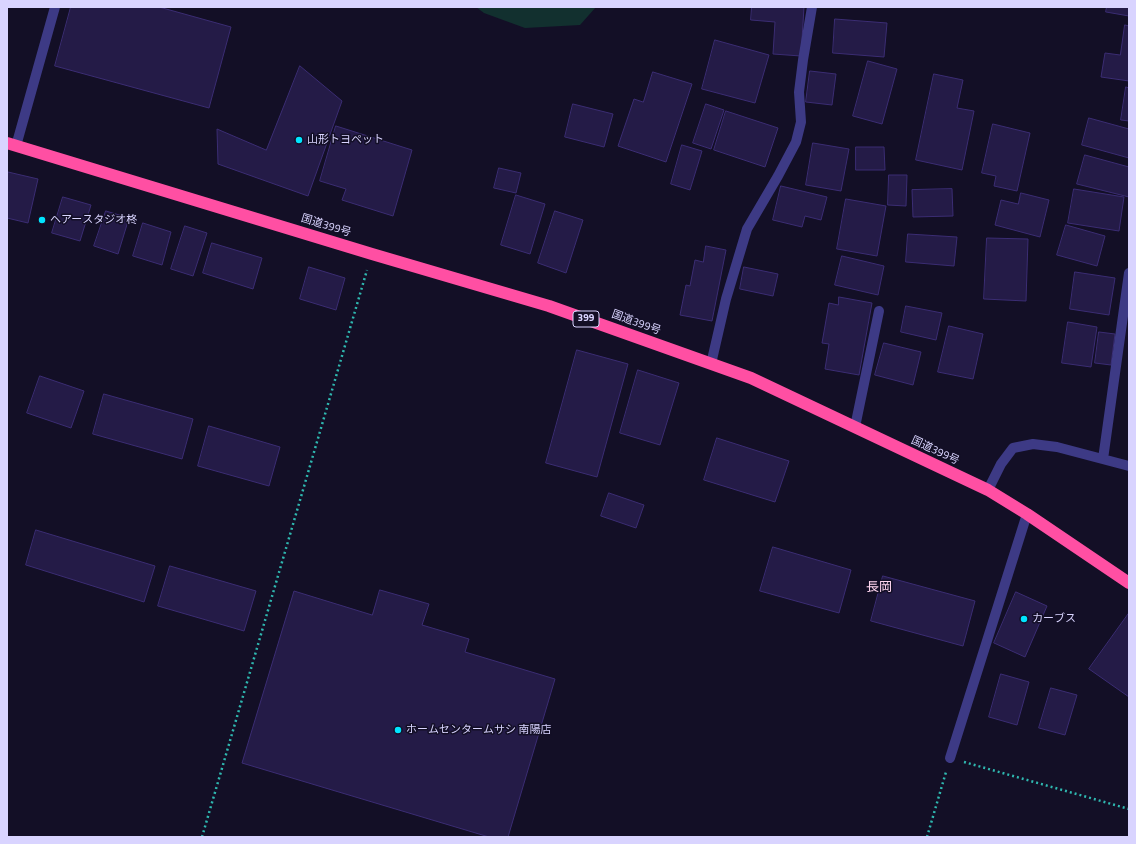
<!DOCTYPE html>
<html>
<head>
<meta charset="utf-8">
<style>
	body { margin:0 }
	#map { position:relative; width:1136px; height:844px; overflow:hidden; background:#130f26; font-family:"Titillium Web",sans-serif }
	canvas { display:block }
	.frame { position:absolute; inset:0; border:8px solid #d9d4ff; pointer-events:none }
</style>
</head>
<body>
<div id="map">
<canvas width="1136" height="844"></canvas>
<div class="frame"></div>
</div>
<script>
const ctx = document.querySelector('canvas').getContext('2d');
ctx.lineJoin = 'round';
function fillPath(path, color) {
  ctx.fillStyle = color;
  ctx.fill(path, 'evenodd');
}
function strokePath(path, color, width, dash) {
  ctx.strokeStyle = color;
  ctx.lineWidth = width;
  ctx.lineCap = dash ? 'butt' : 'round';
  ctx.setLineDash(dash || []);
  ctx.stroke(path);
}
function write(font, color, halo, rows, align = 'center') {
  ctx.font = font + ' "Titillium Web","Noto Sans JP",sans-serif';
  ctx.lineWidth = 3;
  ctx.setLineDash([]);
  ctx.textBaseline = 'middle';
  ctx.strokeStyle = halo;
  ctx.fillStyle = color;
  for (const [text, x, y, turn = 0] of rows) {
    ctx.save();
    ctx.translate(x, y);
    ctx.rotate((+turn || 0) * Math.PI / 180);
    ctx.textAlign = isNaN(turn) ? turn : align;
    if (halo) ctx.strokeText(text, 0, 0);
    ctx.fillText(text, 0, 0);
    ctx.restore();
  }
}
const green = new Path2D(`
	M476,7H596L580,25L525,28L484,13Z`);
const building = new Path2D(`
	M71,7H159L231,27L209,108L55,66Z
	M752,7H804L801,56L773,54L775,22L751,20Z
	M1107,7H1129V16L1106,12Z
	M835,19L887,23L884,57L833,53Z
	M1125,25L1129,26V81L1101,77L1105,53L1120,55Z
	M715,40L769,55L755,103L702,89Z
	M868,61L897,69L882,124L853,116Z
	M300,66L342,101L308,196L218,164L217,129L266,150Z
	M810,71L836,74L832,105L806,102Z
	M653,72L692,84L666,162L618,146L634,99L643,102Z
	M934,74L963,80L957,108L974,111L962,170L916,160Z
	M1126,87L1129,88V121L1121,120Z
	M573,104L613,114L604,147L565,137Z
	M706,104L724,110L711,149L693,143Z
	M726,111L778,128L765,167L714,150Z
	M1089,118L1129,129V158L1082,145Z
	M993,124L1030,133L1017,191L994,186L996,176L982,173Z
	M336,126L412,150L393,216L342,200L346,189L320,181Z
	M813,143L849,149L841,191L806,185Z
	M682,145L702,151L690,190L671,184Z
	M856,147H884L885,170H856Z
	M1085,155L1129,167V197L1077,184Z
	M499,168L521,173L516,193L494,188Z
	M8,172L38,179L28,223L7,218Z
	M889,175H907L906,206L888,205Z
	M781,186L827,197L821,220L805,216L802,227L773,220Z
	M952,189L953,216L913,217L912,190Z
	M1074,189L1124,197L1119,231L1068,223Z
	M1021,193L1049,200L1040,237L995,225L1001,200L1018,204Z
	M516,195L545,204L530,254L501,245Z
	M63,197L91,205L80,241L52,233Z
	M846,199L886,206L877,256L837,249Z
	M106,211L129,218L118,254L94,246Z
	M555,211L583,220L566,273L538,263Z
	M143,223L171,232L162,265L133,256Z
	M1066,225L1105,236L1097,266L1057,255Z
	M185,226L207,233L193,276L171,269Z
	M908,234L957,237L954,266L906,262Z
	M987,238L1028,239L1026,301L984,299Z
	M212,243L262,258L253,289L203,273Z
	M706,246L726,250L712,321L680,315L686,285L690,286L695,260L703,262Z
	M842,256L884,266L878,295L835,285Z
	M309,267L345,278L336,310L300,299Z
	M744,267L778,274L773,296L740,289Z
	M1075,272L1115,278L1109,315L1070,309Z
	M839,297L872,303L859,375L825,369L829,344L822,343L829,303L838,305Z
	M906,306L942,313L936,340L901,332Z
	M1068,322L1097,327L1091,367L1062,363Z
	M949,326L983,334L973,379L938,372Z
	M1099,332L1115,334L1111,365L1095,363Z
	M884,343L921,352L913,385L875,375Z
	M577,350L628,364L597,477L546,463Z
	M638,370L679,383L660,445L620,433Z
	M40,376L84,391L71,428L27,413Z
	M104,394L193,419L182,459L93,434Z
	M209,426L280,447L269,486L198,466Z
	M717,438L789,461L775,502L704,480Z
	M609,493L644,505L636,528L601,516Z
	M36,530L155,566L144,602L26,565Z
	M773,547L851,570L839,613L760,591Z
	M170,566L256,591L244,631L158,606Z
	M883,576L975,601L963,646L871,621Z
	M380,590L429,604L422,625L469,639L465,652L555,679L508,837H489L242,763L294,591L372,615Z
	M1016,592L1047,606L1025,657L994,643Z
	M1129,613V697L1089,669Z
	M1001,674L1029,682L1017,725L989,717Z
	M1051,688L1077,695L1065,735L1039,728Z`);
const path = new Path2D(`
	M964,762L1129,809
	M202,837L367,270
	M927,837L946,772`);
const minor = new Path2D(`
	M16,146L55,7
	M711,364L726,299L747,229L778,176L796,142L801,122L799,92L803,60L812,7
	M855,427L879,311
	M1103,459L1129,273
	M988,490L1001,464L1013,448L1033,444L1057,447L1129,466
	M950,758L1027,514`);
const highway = new Path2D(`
	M7,143L372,254L549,306L751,378L988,490L1027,514L1129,583`);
const markers = [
	[299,140,4,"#00e5ff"],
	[42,220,4,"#00e5ff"],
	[1024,619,4,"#00e5ff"],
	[398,730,4,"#00e5ff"]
];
const shields = [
	[586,319,26]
];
const shieldNames = [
	["399",586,319]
];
const poiNames = [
	["山形トヨペット",307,140],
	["ヘアースタジオ柊",50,220],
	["カーブス",1032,619],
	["ホームセンタームサシ 南陽店",406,730]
];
const streetNames = [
	["国道399号",326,226,17],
	["国道399号",636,323,20],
	["国道399号",935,451,25]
];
const quarterNames = [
	["長岡",879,588]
];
fillPath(green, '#12302f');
fillPath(building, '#241b47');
strokePath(building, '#3b2d73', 1);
strokePath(path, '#2fb8b0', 2.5, [2, 3]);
strokePath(minor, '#3d3a85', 10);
strokePath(highway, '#ff4fa3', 12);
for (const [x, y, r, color] of markers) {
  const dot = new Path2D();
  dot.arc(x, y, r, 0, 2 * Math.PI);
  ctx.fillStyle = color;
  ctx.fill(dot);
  strokePath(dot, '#130f26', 1.5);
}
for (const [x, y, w] of shields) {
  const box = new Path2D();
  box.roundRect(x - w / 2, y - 8, w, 16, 3);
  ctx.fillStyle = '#130f26';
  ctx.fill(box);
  strokePath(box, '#d9d4ff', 1);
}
write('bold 10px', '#d9d4ff', null, shieldNames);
write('11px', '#d9d4ff', '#130f26', poiNames, 'left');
write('11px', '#d9d4ff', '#130f26', streetNames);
write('13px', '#ffd6f0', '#130f26', quarterNames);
</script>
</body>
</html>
